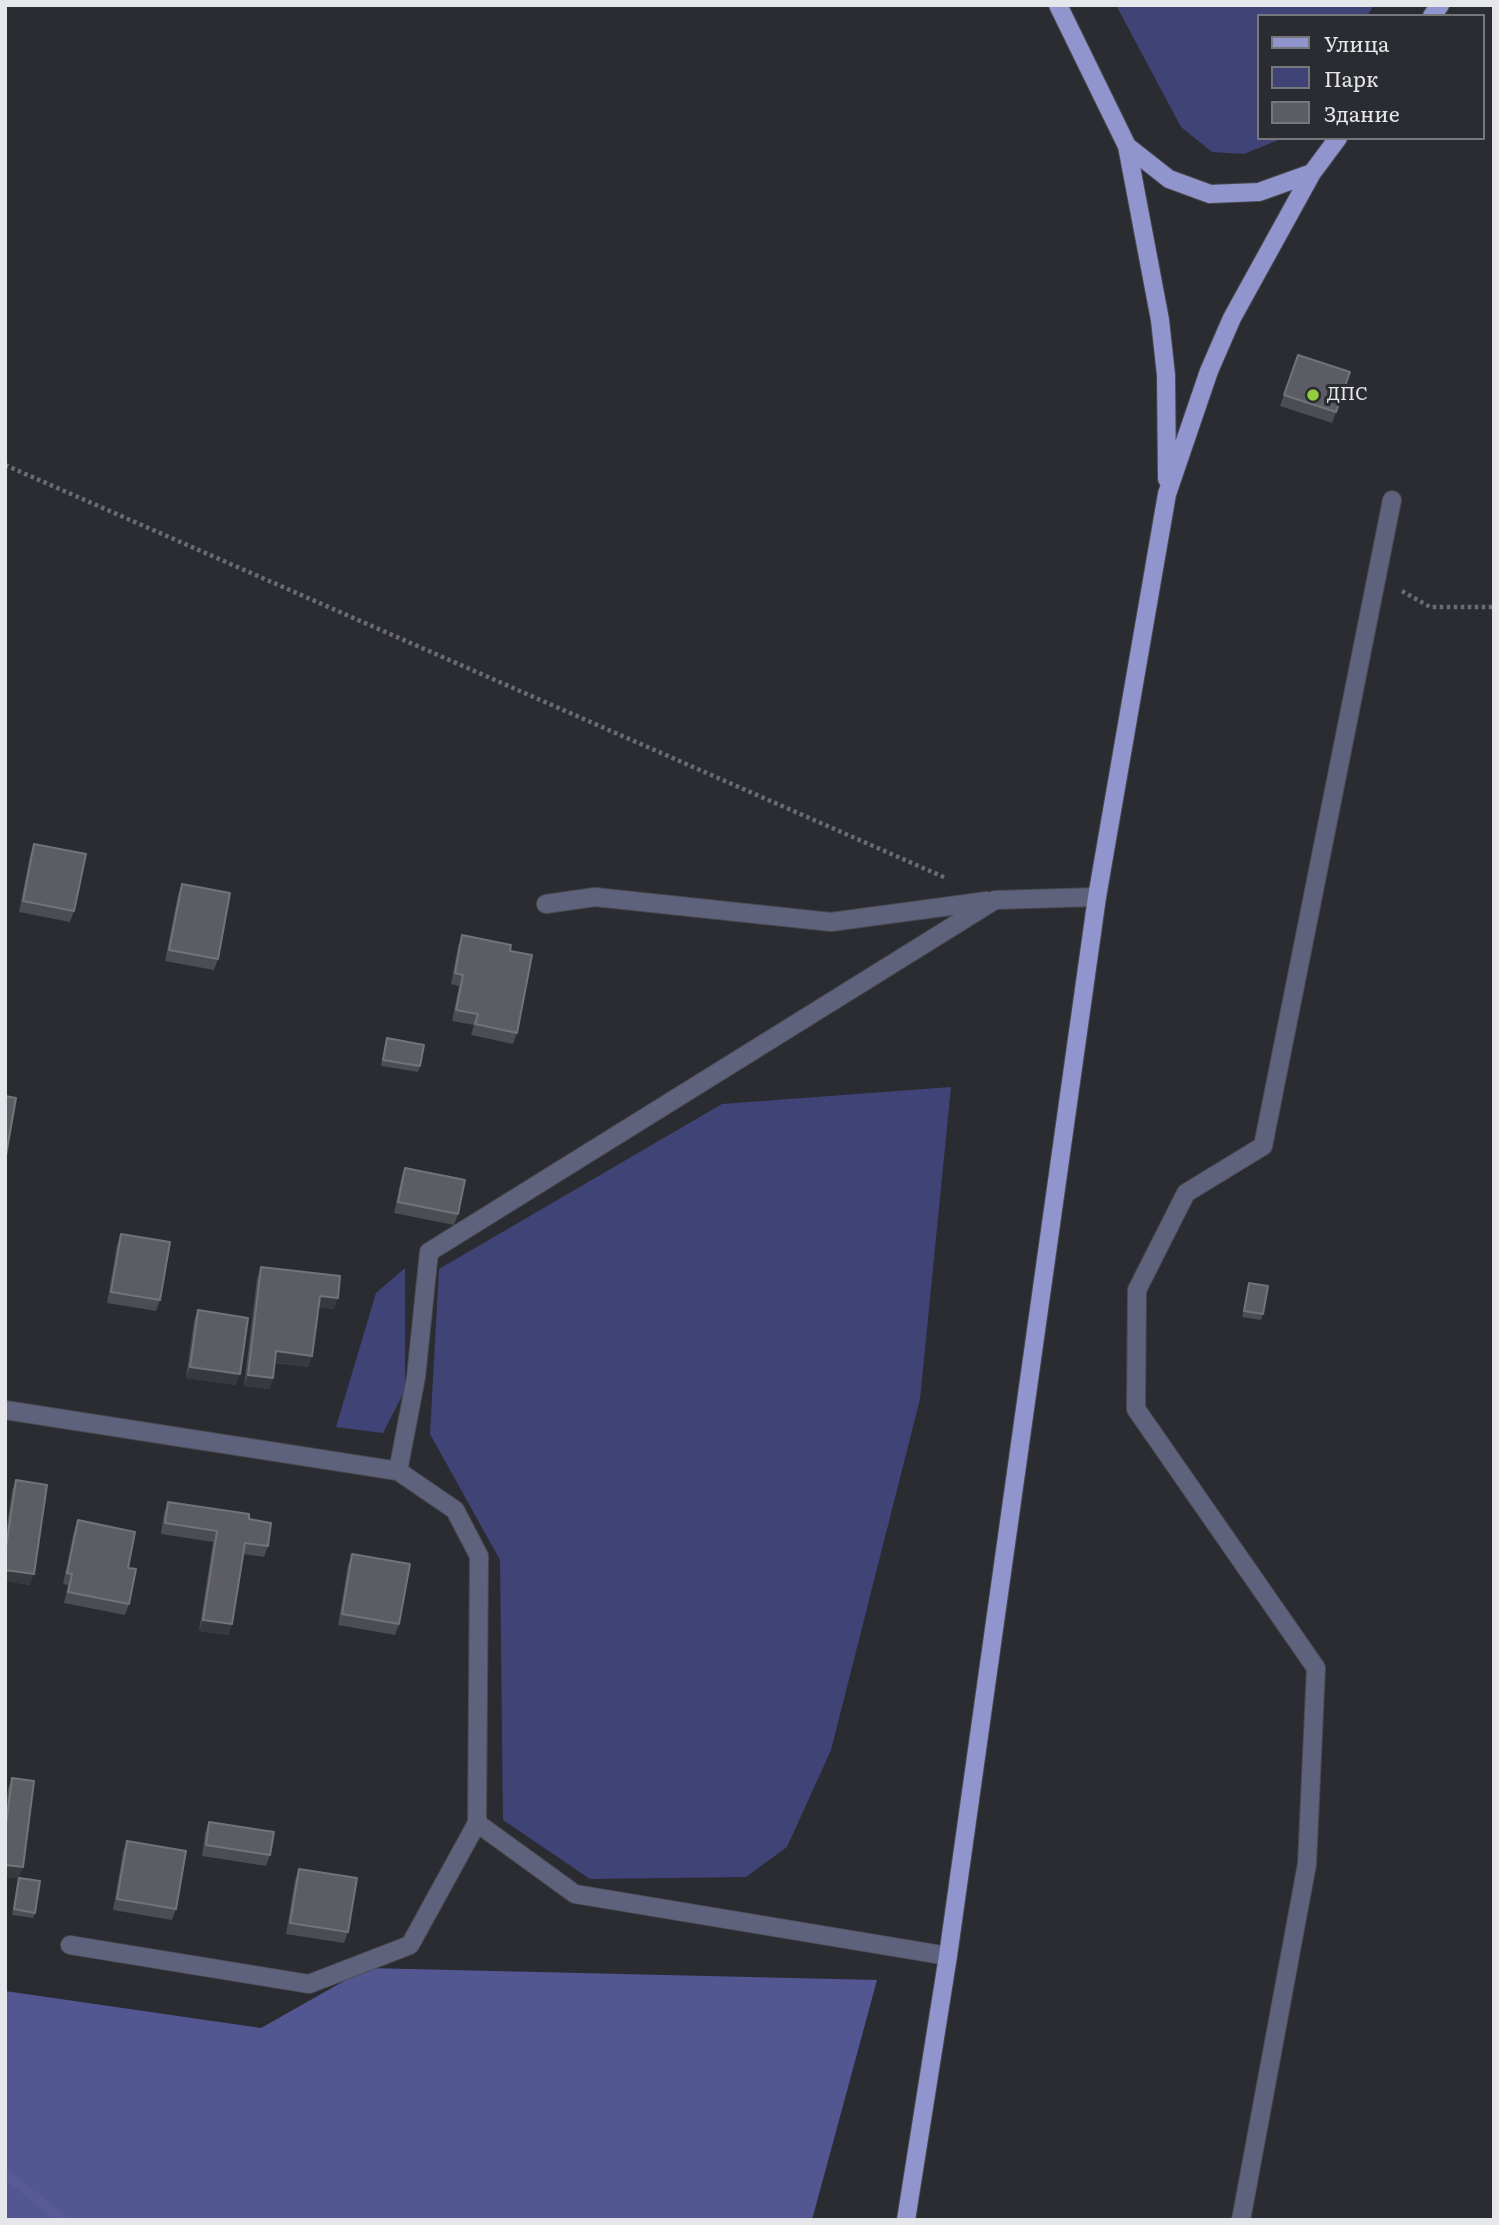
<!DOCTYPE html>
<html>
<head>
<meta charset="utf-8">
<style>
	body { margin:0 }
	#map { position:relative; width:1499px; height:2225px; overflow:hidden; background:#2b2c32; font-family:Literata,serif }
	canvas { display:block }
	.frame { position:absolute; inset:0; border:7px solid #e6e7eb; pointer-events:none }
	.legend { position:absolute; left:1257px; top:14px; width:228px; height:126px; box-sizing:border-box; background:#2b2c32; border:2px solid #76777c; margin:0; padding:9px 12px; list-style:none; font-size:21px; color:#e6e7eb }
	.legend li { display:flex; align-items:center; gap:14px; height:35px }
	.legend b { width:35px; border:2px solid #76777c }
</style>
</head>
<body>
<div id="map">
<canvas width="1499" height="2225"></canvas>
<div class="frame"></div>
<ul class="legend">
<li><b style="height:9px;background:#9096cd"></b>Улица</li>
<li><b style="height:19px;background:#404376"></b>Парк</li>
<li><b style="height:19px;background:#5c5d64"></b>Здание</li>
</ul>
</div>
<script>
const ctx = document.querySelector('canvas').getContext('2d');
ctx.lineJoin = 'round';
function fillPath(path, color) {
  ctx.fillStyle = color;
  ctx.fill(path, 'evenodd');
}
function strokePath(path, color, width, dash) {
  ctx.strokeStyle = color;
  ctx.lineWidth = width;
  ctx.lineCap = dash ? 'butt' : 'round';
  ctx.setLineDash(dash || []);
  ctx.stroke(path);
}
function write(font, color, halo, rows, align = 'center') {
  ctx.font = font + ' Literata,serif';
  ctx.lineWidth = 6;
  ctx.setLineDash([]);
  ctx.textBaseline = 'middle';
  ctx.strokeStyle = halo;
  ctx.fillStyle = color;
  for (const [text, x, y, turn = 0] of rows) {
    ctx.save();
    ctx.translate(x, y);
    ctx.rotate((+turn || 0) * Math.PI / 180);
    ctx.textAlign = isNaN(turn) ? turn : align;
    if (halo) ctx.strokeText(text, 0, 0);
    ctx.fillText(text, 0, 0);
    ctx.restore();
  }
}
const green = new Path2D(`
	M1116,5H1374L1367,16H1259V138H1283L1244,154L1212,152L1181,127Z
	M951,1087L920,1399L831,1750L787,1847L746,1877L590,1879L503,1820L500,1560L430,1434L439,1269L722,1104Z
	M405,1268V1390L383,1433L336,1427L376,1293Z`);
const forest = new Path2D(`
	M367,1968L877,1980L812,2220H5V1991L261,2028Z`);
const stream = new Path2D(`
	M5,2173L63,2220`);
const path = new Path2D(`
	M5,465L946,878
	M1402,591L1430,607H1494`);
const minor = new Path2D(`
	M546,904L595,897L831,922L987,901
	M5,1410L398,1471L455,1510L479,1556L477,1823L410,1945L309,1984L70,1945
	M398,1471L416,1377L429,1252L995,900L1097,897
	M477,1823L575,1894L948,1956
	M1241,2220L1307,1864L1316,1668L1136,1409L1137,1290L1186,1193L1263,1146L1392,500`);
const major = new Path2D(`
	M1058,5L1127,146L1160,320L1166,375L1167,479
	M1432,16L1440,5
	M1127,146L1169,179L1210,194L1259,192L1312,173
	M906,2220L948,1956L1097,897L1167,494L1209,371L1232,318L1312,173L1338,138`);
const wall = new Path2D(`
	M1298,355L1336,412L1332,423L1280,406Z
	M34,844L74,911L70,922L19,912L30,855Z
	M182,884L218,959L214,970L165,961L178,895Z
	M462,935L510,951L517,1033L513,1044L471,1035L474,1025L452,1021L459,986L451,984L458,946Z
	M387,1038L420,1066L418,1072L381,1066L385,1044Z
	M405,1168L458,1214L454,1225L394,1213L401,1179Z
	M121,1234L160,1300L156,1311L107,1303L117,1245Z
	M261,1267L334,1309L318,1307L312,1356L308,1367L275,1363L273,1378L269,1389L244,1386L257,1278Z
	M1249,1283L1263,1314L1261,1320L1242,1317Z
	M198,1310L236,1385L186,1378L194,1321Z
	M16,1480L30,1585L5,1581V1538L12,1491Z
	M168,1502L249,1519L268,1546L264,1557L243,1554L232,1624L228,1635L199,1631L213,1542L161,1534L164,1513Z
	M78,1520L128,1568L129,1604L125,1615L64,1603L68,1585L63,1584L74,1531Z
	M352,1554L399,1624L395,1635L338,1625L348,1565Z
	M12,1778L19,1878L5,1877V1812L8,1789Z
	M209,1822L270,1855L266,1866L202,1856L205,1833Z
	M127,1841L176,1909L172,1920L113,1910L123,1852Z
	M299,1869L348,1932L344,1943L286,1934L295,1880Z
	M19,1878L35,1913L33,1918L12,1915L17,1884Z`);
const shadedWall = new Path2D(`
	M320,1296L338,1298L334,1309L316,1307Z
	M276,1351L312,1356L308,1367L272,1362Z
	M190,1367L240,1374L236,1385L186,1378Z
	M248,1375L273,1378L269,1389L244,1386Z
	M5,1570L34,1574L30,1585L5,1581Z
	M203,1620L232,1624L228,1635L199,1631Z
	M5,1865L23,1867L19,1878L5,1877Z`);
const building = new Path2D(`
	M1298,355L1350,372L1336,412L1284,395Z
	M34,844L86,854L74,911L23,901Z
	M182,884L230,893L218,959L169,950Z
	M462,935L511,945L510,951L532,955L517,1033L475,1024L478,1014L456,1010L463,975L455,973Z
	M387,1038L424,1045L420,1066L383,1060Z
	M5,1096L16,1098L5,1161Z
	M405,1168L465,1180L458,1214L398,1202Z
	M121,1234L170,1242L160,1300L111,1292Z
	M261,1267L340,1276L338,1298L320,1296L312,1356L276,1351L273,1378L248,1375Z
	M1249,1283L1268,1286L1263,1314L1244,1311Z
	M198,1310L248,1318L240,1374L190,1367Z
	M16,1480L47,1485L34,1574L5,1570V1554Z
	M168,1502L249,1514V1519L271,1523L268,1546L245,1543L232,1624L203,1620L217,1531L165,1523Z
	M78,1520L135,1532L128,1568L136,1569L129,1604L68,1592L72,1574L67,1573Z
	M352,1554L410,1564L399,1624L342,1614Z
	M12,1778L34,1781L23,1867L5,1865V1832Z
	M209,1822L274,1832L270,1855L206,1845Z
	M127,1841L186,1851L176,1909L117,1899Z
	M299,1869L357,1878L348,1932L290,1923Z
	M19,1878L40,1881L35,1913L14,1909Z`);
const markers = [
	[1313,395,7,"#92cd3f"]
];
const poiNames = [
	["ДПС",1327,395]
];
fillPath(green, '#404376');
fillPath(forest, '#525691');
strokePath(stream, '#575a97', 10);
strokePath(minor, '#494a50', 20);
strokePath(major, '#494a50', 20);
strokePath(path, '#6b6c71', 4.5, [3.5, 3.5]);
strokePath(minor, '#5f627d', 18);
strokePath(major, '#9096cd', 18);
fillPath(wall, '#4c4d53');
fillPath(shadedWall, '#38393f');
fillPath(building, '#5c5d64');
strokePath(building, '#727379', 2);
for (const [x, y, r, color] of markers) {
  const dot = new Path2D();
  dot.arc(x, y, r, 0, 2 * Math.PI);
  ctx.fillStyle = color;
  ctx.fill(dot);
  strokePath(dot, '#2b2c32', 2.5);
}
write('18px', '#e6e7eb', '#2b2c32', poiNames, 'left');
</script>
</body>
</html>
